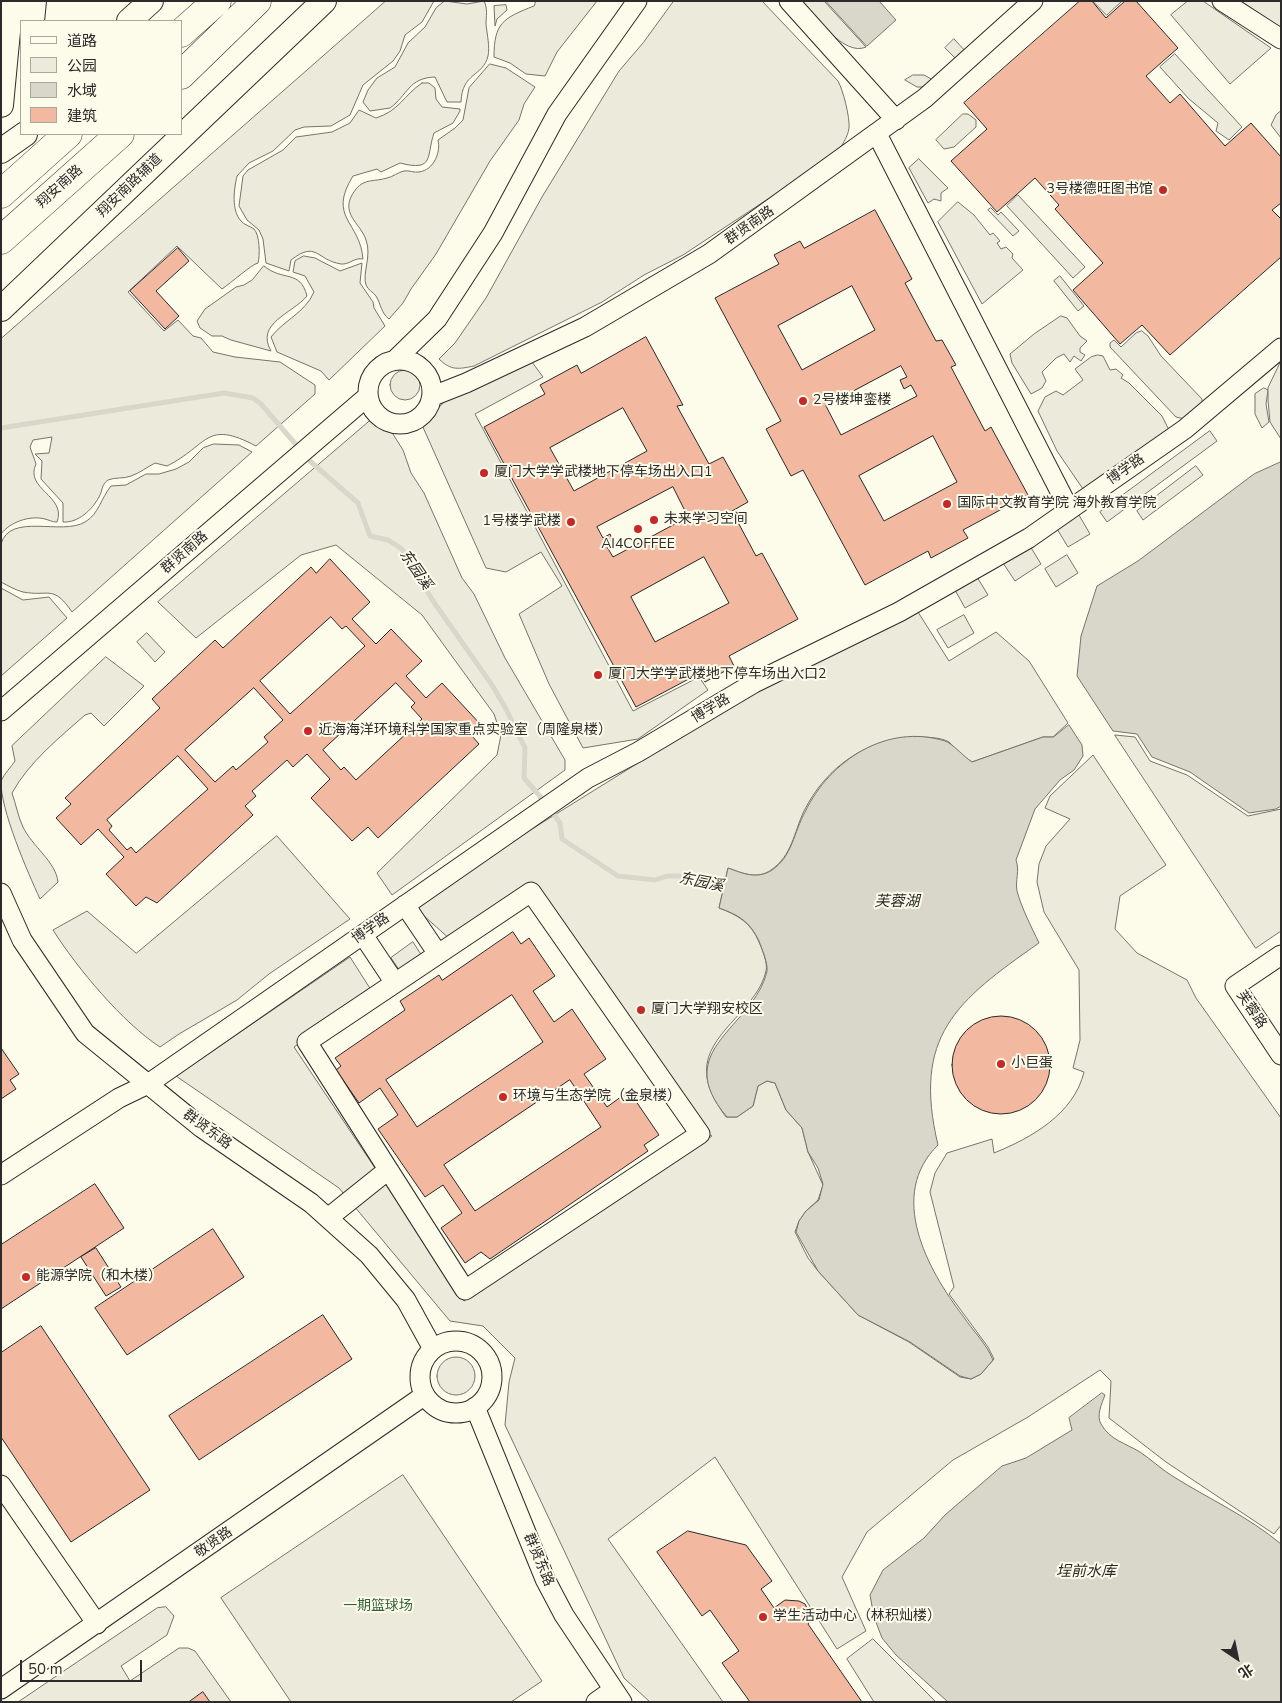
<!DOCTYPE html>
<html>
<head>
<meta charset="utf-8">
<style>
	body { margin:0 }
	#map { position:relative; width:1282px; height:1703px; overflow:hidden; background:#fdfbea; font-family:"Nunito Sans","Noto Sans SC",sans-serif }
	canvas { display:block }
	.frame { position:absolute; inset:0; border:2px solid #2b2b2b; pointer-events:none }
	.legend { position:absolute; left:20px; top:20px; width:162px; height:115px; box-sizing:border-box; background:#fdfbea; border:1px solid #a9a89e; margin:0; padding:6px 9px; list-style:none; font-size:15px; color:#2b2b2b }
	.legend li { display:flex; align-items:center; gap:10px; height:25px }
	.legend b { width:25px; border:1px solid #a9a89e }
	.north { position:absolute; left:1212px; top:1633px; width:50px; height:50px; -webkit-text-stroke:4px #fdfbea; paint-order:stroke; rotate:146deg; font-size:14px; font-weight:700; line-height:20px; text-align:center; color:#2b2b2b }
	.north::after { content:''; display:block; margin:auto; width:18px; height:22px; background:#2b2b2b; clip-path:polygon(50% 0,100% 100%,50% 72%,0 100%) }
	.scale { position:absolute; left:20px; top:1660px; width:122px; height:22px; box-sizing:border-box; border:2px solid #2b2b2b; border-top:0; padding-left:6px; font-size:15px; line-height:18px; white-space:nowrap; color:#2b2b2b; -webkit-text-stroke:4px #fdfbea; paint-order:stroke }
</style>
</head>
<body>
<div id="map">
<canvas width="1282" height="1703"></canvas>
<div class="frame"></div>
<ul class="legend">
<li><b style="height:6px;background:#fdfbea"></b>道路</li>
<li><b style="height:14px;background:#ecebdb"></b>公园</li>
<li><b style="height:14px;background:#d8d7c9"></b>水域</li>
<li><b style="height:14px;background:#f2b8a0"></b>建筑</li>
</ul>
<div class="north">北</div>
<div class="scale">50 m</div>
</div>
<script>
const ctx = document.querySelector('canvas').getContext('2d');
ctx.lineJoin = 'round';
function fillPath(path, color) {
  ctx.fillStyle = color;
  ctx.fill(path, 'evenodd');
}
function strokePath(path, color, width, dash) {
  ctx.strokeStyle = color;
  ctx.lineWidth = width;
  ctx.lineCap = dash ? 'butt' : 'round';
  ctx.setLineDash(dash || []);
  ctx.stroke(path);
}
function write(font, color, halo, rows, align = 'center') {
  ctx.font = font + ' "Nunito Sans","Noto Sans SC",sans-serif';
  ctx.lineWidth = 4;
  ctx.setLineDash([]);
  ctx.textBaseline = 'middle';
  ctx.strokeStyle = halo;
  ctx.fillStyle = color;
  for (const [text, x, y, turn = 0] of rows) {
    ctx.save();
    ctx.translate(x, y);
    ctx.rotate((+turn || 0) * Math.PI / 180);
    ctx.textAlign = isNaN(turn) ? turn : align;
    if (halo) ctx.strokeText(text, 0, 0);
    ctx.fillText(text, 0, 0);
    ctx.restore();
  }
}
const green = new Path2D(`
	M386,1H434L422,22L405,35L400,51L393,61L363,85L350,115L331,126L304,127L295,130L273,151L249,163L237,176C234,189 231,210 241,221C244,225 250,226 254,229C260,235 260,256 258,263C252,264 231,283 222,289L177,246L128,292L164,331L178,320L193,336L201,338L213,352L235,357L280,362L315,385V394L256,446C205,419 209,445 167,466L155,463C147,467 140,473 131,476C124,479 115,477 108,480C101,485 103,490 99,497C92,510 78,523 63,522V503L41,479L42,461L35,454L49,453L52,437L33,440L30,447L36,464C24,489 67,496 57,522C52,522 49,520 45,519C30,515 10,522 1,534V339Z
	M445,1L467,4L484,1C488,9 486,16 486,24C487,34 490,47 488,56C483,77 462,72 461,102H447L435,77C408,78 408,95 390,108L370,111L363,102L368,90L377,78L395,67L408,43L425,27L436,8Z
	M536,1H597L557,52L545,76L526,74L510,63L494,57C494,23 503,18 534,6Z
	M674,1H762L838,81C843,90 850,117 849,128C848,137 841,147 836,154L683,255L644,275L602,302L474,366C459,369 451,371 439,359L455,343L486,298L542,197L619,71L643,43Z
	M802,1H824L866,47C844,57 815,16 802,1Z
	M1093,1H1122L1107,15Z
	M1188,1H1203L1271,48L1230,84L1171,15Z
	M1241,1H1281V28Z
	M506,5L507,10L497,19L495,26L494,6Z
	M954,39L968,54L956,59L945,48Z
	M1175,54L1242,127L1229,140L1216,131L1218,123L1189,99L1160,67Z
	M490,64L506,68L535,87L524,104L519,120L490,161L436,254L411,289L403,303L389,319C381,313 381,304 376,296C373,292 368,290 366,285C362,273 372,256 366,240C361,223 337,213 356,189C365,178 375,182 387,178C393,177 398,172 404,171C409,170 414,173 419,172C434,170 441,152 438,140L455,128L463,120L469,88Z
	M913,75H924L933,80L926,87H917L905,80Z
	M422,83H429L435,88L436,99L442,107L460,109V111L453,123L434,133C426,156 435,172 400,163L381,172L377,169L353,176C327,218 360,221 363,259C355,257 349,265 341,264C316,260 317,240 291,260L289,271L266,263L263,239L259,230L247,220L239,206L243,176L248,170L283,150L296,137L332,132L350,123L359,110L376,118C399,111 404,95 422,83Z
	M1281,111V138L1271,125L1276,115Z
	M963,114H968L976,120V127L954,147L944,149L936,140Z
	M919,159L948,188L941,193V201L934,199L928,203L909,168Z
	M1018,195L1085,267L1073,278L1007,206Z
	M958,202L974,215L990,235L993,233L1000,241L997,243L1001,249L1006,247L1013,254L1012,258L1023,270L982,304L938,222Z
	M991,208L998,215L1001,212L1019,231L1013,236L988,210Z
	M304,256L315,258L340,271L362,263L360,283L373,302L374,308L385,326L329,380L321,371L277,352L271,337C284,320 305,313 314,292L305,276L293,272L295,261Z
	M264,266C283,282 300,269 307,296C292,314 255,323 271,351L231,340L222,336H212L200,328L197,321L205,309L236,287L244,285L252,280Z
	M1060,276L1084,306L1078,311L1054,281Z
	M1061,316L1067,318L1080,336L1087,341L1080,348V352L1085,355L1081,361L1074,356L1070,362L1064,354L1056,358L1042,372L1046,381L1042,388L1031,394L1012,363L1010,354L1034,334Z
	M1142,331L1148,336L1161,356L1202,399V403L1185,419L1176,417L1110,347V343L1114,340L1121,347L1136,333Z
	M1098,355L1103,356L1110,370L1116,369L1123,375L1121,378L1129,383L1162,416L1169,430L1094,483L1083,489L1057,451L1038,411L1045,397L1056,391L1063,395L1083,380L1075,369L1091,357Z
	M532,362L543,377L475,414L633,711L699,677L708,690L638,739L583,748L549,684L519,614L562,586L541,552L506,572L486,568L422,425L446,400Z
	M390 385a15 15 0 1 1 30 0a15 15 0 1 1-30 0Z
	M1264,388L1268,390L1266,404L1269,422L1262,428L1255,414V394Z
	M371,420L391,431L403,450L411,473L424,493L462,578L474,594L505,658L565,760V770L392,895L377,873L497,755L501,735L494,714L422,615L336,545L301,555L196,638L158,602Z
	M1210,431L1217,441L1107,522L1100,512Z
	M214,444L239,445L252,452L72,612C53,584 49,597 23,592C15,590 9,586 1,582C1,571 0,555 1,544C10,512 62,536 85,522C99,514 101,498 111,486L126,485L146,474H159L176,469L189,462L203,448Z
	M1196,466L1203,475L1143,520L1137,511Z
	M1079,515L1090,534L1068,547L1057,529Z
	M1030,546L1041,564L1015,581L1003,563Z
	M1067,555L1078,573L1056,587L1045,569Z
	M977,577L988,595L965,608L955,590Z
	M1,588L23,600L49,597L67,618L1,676Z
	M918,612L949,661L996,632L1029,661L1068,723L1053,737H1043L972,762C968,759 963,757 959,753C955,750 953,745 949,742C941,737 924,737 915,737C866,739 826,767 804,811C794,832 792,856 771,870C757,880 742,873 728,868L719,908C738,915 751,923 759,942C762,949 768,963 766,971C758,1007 712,1030 707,1064C704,1084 715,1102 726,1117H737L753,1106L758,1086L767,1081L775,1083L786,1110L802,1128L808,1152L823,1185L818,1200L806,1211L799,1221L795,1232L808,1258L818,1271L858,1315L909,1342L960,1377L971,1379L981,1374L994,1359L988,1347L949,1294L954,1287L930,1192L935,1173L947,1153L992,1139L994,1153C1031,1138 1074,1114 1084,1072L1073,1068L1080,1040L1079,970L1044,912L1037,882L1039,864L1046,846L1070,819L1045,808L1050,796L1093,755L1166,865L1120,896L1115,929L1137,953L1187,980L1196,998L1281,1118V1525L1274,1534L1166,1462L1109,1418L1111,1381L1100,1370L1028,1417L953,1460L867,1532L842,1577L866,1631L837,1649L715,1457L608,1539L723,1702H650L624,1678L505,1425L509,1382L515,1358L483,1326L450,1321L339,1188L176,1076L350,957L373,993L294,1047L464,1301L712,1136L706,1133L532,882L451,940L414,907L519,837L762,686Z
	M964,615L974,633L948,648L937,630Z
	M147,633L165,652L155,662L137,642Z
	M106,657L144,686L104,726L91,713L85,715C59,738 29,762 12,793C16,804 18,817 23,827C32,846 56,862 58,882L40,899C28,873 0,809 1,781C4,774 11,767 15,761L12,746Z
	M1115,735L1135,737L1150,761L1187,775L1248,816L1281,809V931L1256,948Z
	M277,836L350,919L269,974L237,1000L179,1034L160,1047C123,1023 77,968 53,930L87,911L136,953Z
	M413,942L422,956L400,971L391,958Z
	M437 1376a19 19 0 1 1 38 0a19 19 0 1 1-38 0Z
	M403,1475L542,1681L511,1702H291L221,1598Z
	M166,1607L174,1616L167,1635L121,1666L130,1681L179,1648H188L195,1651L231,1702H18L157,1608Z
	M873,1639L936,1702H874L847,1659Z`);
const parking = new Path2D(`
	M1281,361V439L1270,422L1268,400V388Z`);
const water = new Path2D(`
	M826,1H879L896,20L867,46Z
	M1281,462V806L1276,809L1249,813L1190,772L1152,757L1137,734L1113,731L1077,676L1081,636L1097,586L1138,561L1254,474Z
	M1069,725L1082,745L1083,756L1074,770L1060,780L1035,809L1016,860C1020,871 1015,880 1017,891C1022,909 1031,926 1039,943C956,1001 912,1036 938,1145C887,1195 927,1269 963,1316C973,1331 986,1343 993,1360L981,1374L971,1379L960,1376L910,1342L858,1315L818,1271L796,1232L799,1221L806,1211L819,1200L823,1184L818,1168L808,1152L802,1128L786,1110L775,1083L767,1081L758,1086L753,1106L737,1117H727C669,1049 754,1028 767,971C768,963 762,949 759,941C750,922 739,915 719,908L728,868C742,873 757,880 772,870C792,857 794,832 805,812C830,760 887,723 945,741C952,743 964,757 972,762L1043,737H1053Z
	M1102,1393L1105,1395C1102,1403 1096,1416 1101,1424C1110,1440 1125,1443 1140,1452C1152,1460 1162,1470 1174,1477C1209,1499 1249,1517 1281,1544V1702H948L896,1655L882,1638L874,1617L870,1595L883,1570L924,1538L945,1515L1002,1466L1026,1458L1072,1430L1069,1418Z`);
const stream = new Path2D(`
	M1,428L224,393L253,398L261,404L311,462L358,503L370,536L388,540L402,549L433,601L492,685L506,709L525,748L524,778L545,802
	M550,809L560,823L562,839L618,876L655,880L667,876H680L728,888`);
const building = new Path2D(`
	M1080,1H1092L1106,18L1125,1H1136L1178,48L1146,76L1170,103L1180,94L1225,146L1251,123L1281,157V203L1272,210L1281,219V257L1170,355L1142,325L1120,344L1073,290L1103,263L1055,209L1059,205L1035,178L997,212L951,161L987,129L964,103Z
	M875,210L912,279L905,283L936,341L942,340L956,365L951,367L985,431L991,427L1028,495L963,530L968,538L931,558L928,551L865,585L803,470L791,476L766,429L781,421L715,298L779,264L774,255L800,241L804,248ZM852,286L875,330L802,370L778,326ZM901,366L907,377L900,380L904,389L911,385L917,396L841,435L826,406ZM933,436L957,482L884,521L859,476Z
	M178,248L189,261L156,291L179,316L165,329L130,291Z
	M646,337L683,405L677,406L709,464L723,457L748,502L732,511L756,556L762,553L798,619L729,656L734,666L705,682L700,673L636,707L484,427L545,394L540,385L577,365L581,373ZM623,408L647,451L574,491L550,448ZM673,487L688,517L613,557L607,547L614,543L610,534L603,538L597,527ZM704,557L729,603L655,642L631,597Z
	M330,559L370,602L352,619L376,644L391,629L422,661L406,676L426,698L442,683L482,726L472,736L479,744L378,838L368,827L352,841L311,798L330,779L307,754L293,767L287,760L252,791L256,796L245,806L253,815L157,903L146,897L136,906L106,874L124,857L98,829L81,845L56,818L71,804L65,798L160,708L152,699L215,640L223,648L311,567L316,573ZM331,617L342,629L346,626L365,646L290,714L260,681ZM396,683L415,703L411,707L422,719L356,780L344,767L341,770L323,750ZM254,688L283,720L264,737L268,742L236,770L233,766L215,782L185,750ZM178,756L208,789L136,853L131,847L127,850L109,830L112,826L107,820Z
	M513,932L521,944L529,938L555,976L533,991L554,1022L572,1009L606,1059L584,1074L607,1107L629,1091L659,1135L644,1145L648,1151L490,1259L481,1252L465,1263L441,1228L462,1213L443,1185L425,1197L378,1129L398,1115L380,1088L359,1103L336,1070L341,1066L335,1058L405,1010L400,1001L439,975L442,980ZM512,995L543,1042L417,1127L386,1080ZM570,1080L601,1127L475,1211L444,1165Z
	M952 1065a49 49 0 1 1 98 0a49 49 0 1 1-98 0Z
	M1,1048L19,1074L10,1080L16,1089L1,1099Z
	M95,1184L124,1228L1,1309V1245Z
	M213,1229L244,1277L127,1355L95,1308Z
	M96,1248L121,1287L106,1296L81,1257Z
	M323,1315L352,1359L199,1460L169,1416Z
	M41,1326L150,1490L71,1542L1,1437V1353Z
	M688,1531L746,1545L772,1581L761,1589L774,1608L785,1600L799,1601L805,1604L812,1618L808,1624L862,1702H750L722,1663L739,1651L710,1610L702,1616L657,1552Z
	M203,1692L210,1702H189Z`);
const minor = new Path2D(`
	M789,1L896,120
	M1222,1L1281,39
	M877,134L1069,509
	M368 392a32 32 0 1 1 64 0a32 32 0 1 1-64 0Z
	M395,360L437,319L493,233L557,114L637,1
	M433,396L466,383L585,327L709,254L925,98L1033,1
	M1,711L368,396
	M531,892L700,1134L465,1290L307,1042Z
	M1,893L22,940L85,1033L202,1128L311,1203L369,1255L406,1300L433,1349
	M405,905L438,954
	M363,935L395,983
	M1281,955L1235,986L1281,1055
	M1,1175L119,1098L148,1084L588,778L638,752L754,683L899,612L1029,538L1185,429L1281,348
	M328,1218L388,1170
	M420 1377a36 36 0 1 1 72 0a36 36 0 1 1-72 0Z
	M475,1407L545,1579L564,1615L622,1702
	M1,1485L97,1624
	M1,1689L425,1395
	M596,1702L613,1690`);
const major = new Path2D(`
	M32,21L34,1
	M129,21L151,1
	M1,105L9,21L13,1
	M1,151L25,134
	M1,309L324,1`);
const highway = new Path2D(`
	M181,33L217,1
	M181,75L257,1
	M1,194L68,134
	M1,240L120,134`);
const markers = [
	[1163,190,5,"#c62828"],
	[803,401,5,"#c62828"],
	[484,473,5,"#c62828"],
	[947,504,5,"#c62828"],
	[654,520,5,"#c62828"],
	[571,522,5,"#c62828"],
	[638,529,5,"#c62828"],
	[598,675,5,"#c62828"],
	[308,731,5,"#c62828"],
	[641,1010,5,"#c62828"],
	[1001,1064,5,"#c62828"],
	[503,1097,5,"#c62828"],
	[26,1277,5,"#c62828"],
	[763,1617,5,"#c62828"]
];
const streetNames = [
	["翔安南路辅道",130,186,-44],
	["翔安南路",60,187,-42],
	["群贤南路",750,226,-35],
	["博学路",1126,470,-35],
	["群贤南路",185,553,-41],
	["博学路",711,709,-31],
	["博学路",371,929,-35],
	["芙蓉路",1251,1010,56],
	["群贤东路",207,1130,36],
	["敬贤路",214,1543,-35],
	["群贤东路",538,1560,67]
];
const poiNames = [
	["3号楼德旺图书馆",1153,190,"right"],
	["2号楼坤銮楼",813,401],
	["厦门大学学武楼地下停车场出入口1",494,473],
	["国际中文教育学院 海外教育学院",957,504],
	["未来学习空间",664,520],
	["1号楼学武楼",561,522,"right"],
	["AI4COFFEE",638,545,"center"],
	["厦门大学学武楼地下停车场出入口2",608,675],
	["近海海洋环境科学国家重点实验室（周隆泉楼）",318,731],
	["厦门大学翔安校区",651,1010],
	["小巨蛋",1011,1064],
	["环境与生态学院（金泉楼）",513,1097],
	["能源学院（和木楼）",36,1277],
	["学生活动中心（林积灿楼）",773,1617]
];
const parkNames = [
	["一期篮球场",378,1607]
];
const waterNames = [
	["东园溪",415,570,55],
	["东园溪",701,883,11],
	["芙蓉湖",897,902],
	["埕前水库",1086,1572]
];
fillPath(green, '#ecebdb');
strokePath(green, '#74746e', 1);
fillPath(parking, '#eceadb');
strokePath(parking, '#74746e', 1);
fillPath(water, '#d8d7c9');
strokePath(water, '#74746e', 1);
strokePath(stream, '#d8d7c9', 5);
fillPath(building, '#f2b8a0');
strokePath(building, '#2b2b2b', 1);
strokePath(minor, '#2b2b2b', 21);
strokePath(major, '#2b2b2b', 26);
strokePath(highway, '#2b2b2b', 29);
strokePath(minor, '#fdfbea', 19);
strokePath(major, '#fdfbea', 24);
strokePath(highway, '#fdfbea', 28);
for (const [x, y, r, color] of markers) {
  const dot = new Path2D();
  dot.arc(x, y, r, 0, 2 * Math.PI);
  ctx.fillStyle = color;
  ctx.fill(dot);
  strokePath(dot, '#fdfbea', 2);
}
write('14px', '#2b2b2b', '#fdfbea', streetNames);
write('14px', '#2b2b2b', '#fdfbea', poiNames, 'left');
write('14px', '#34623c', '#fdfbea', parkNames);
write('italic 15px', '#2b2b2b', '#fdfbea', waterNames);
</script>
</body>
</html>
